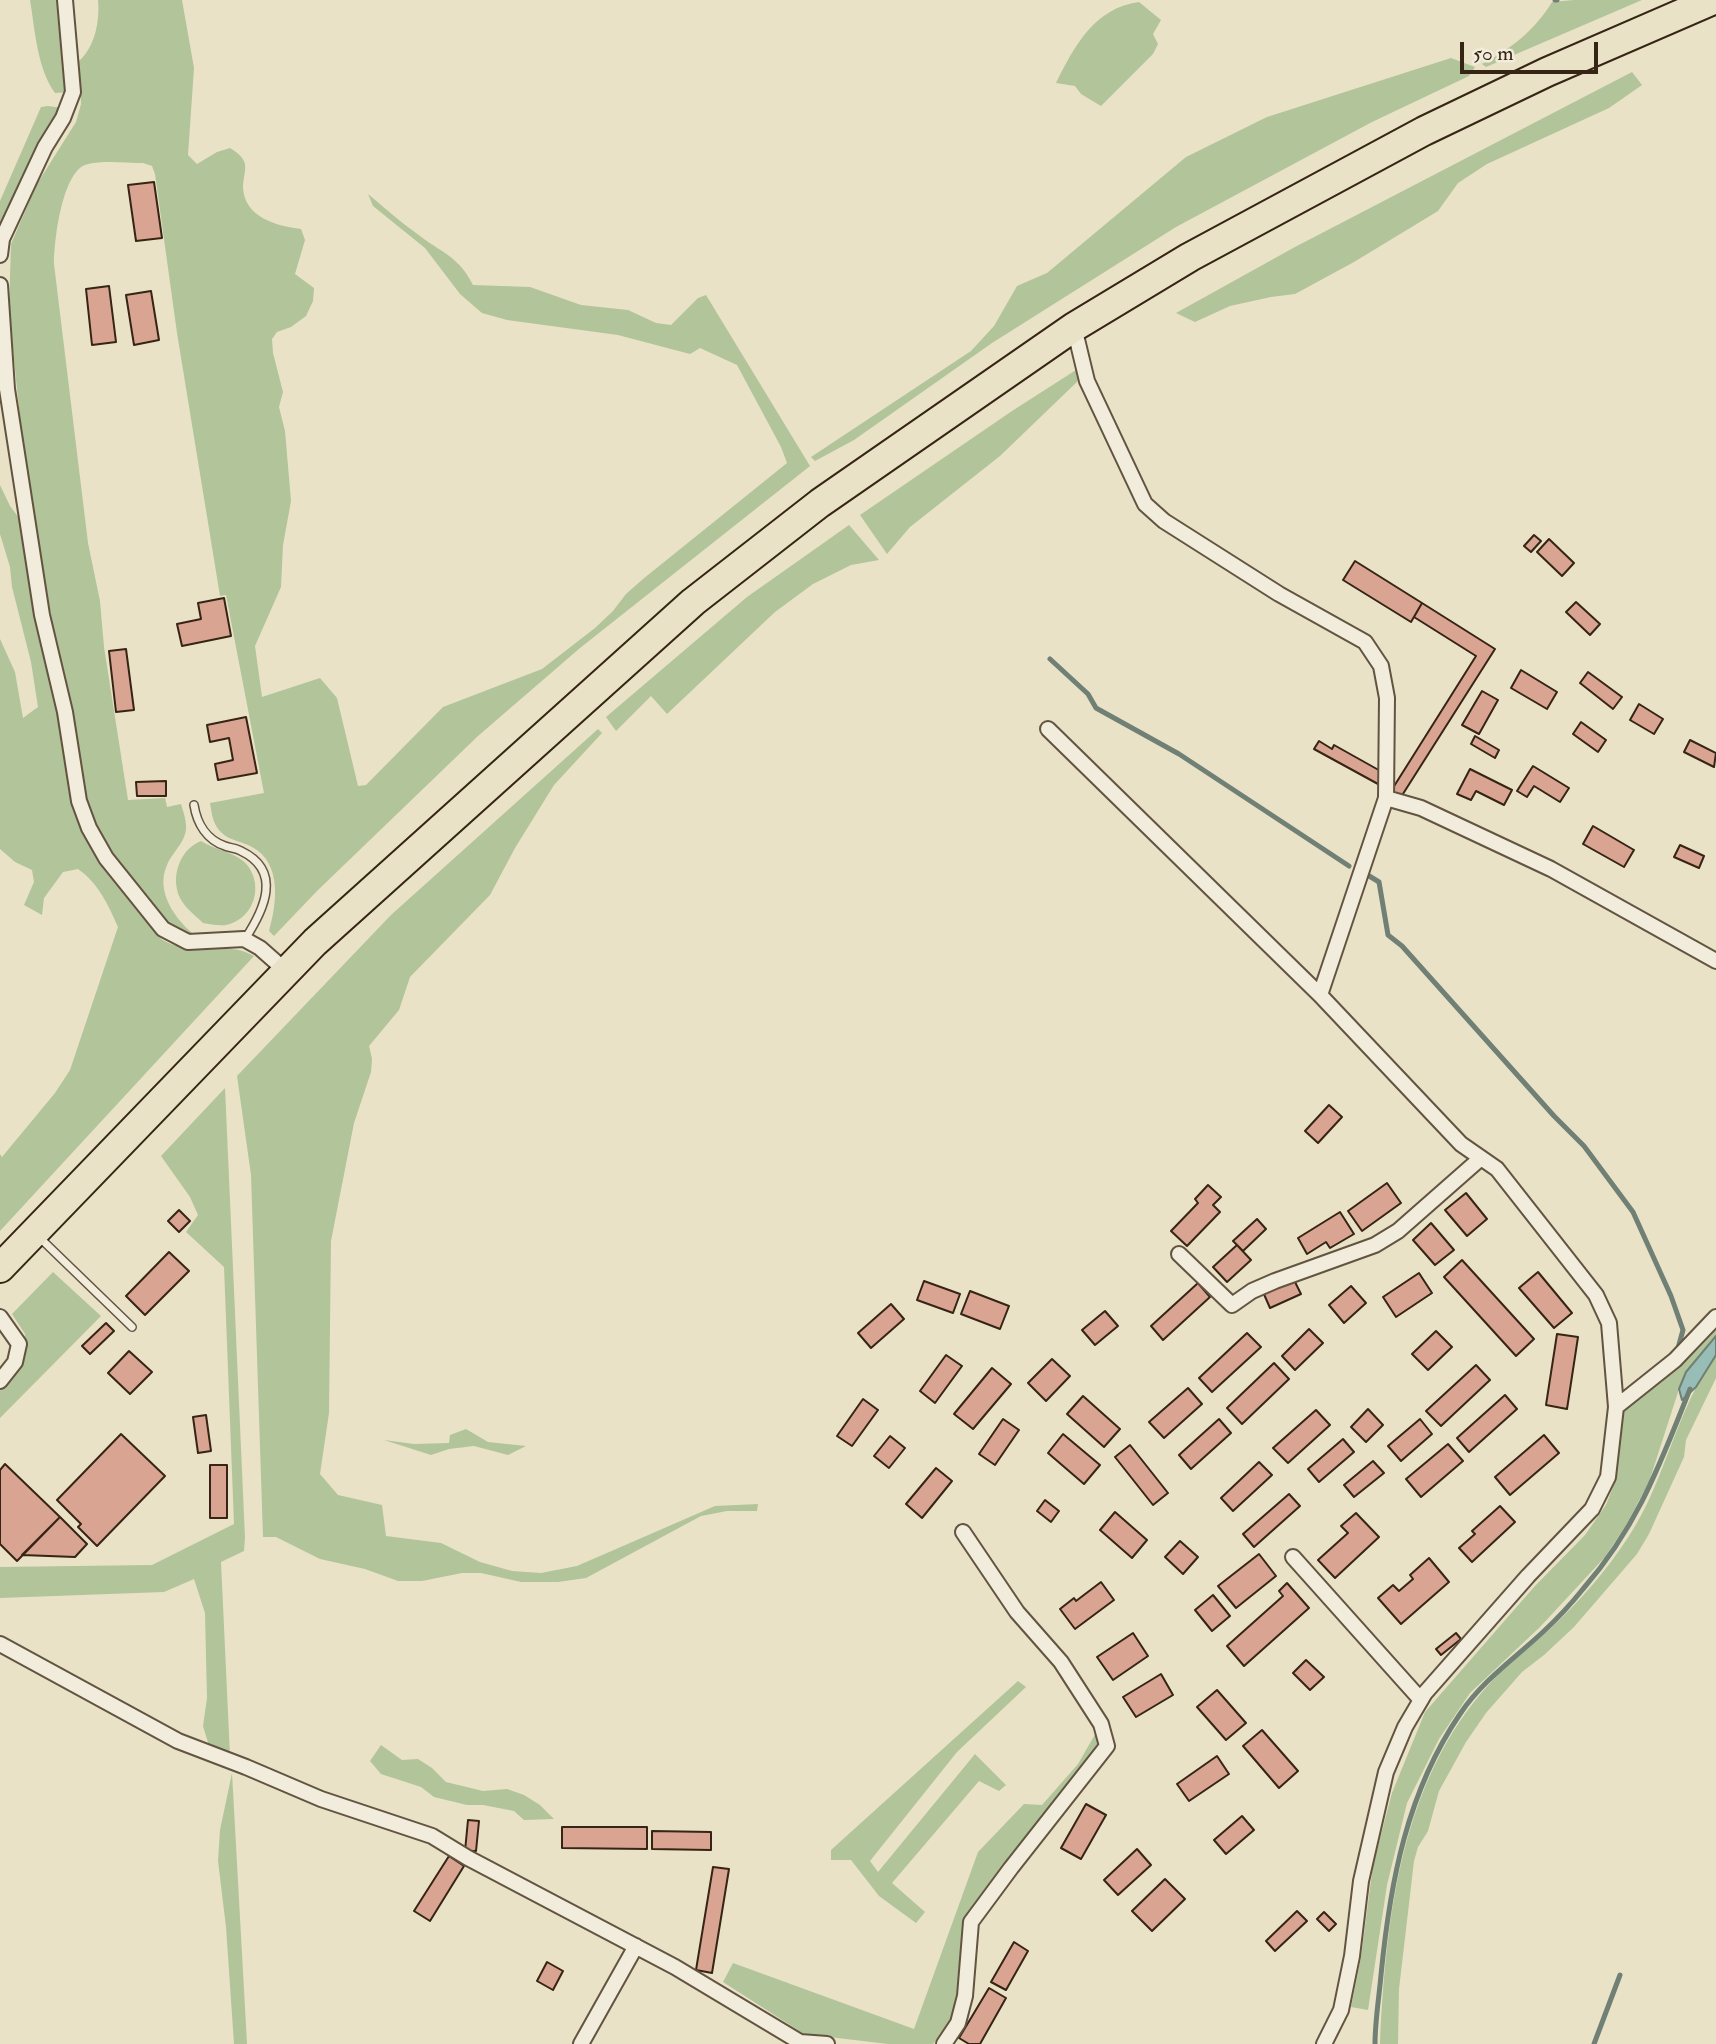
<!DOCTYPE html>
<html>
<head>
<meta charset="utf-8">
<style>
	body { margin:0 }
	#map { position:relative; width:1716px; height:2044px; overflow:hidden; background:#e9e2c7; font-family:"IM FELL Double Pica",serif }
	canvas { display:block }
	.scale { position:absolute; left:1460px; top:42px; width:138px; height:32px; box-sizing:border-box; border:4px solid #362414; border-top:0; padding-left:9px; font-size:21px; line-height:24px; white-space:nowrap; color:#362414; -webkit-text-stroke:5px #f1ecdb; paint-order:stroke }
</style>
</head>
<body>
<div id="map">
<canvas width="1716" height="2044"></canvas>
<div class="scale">50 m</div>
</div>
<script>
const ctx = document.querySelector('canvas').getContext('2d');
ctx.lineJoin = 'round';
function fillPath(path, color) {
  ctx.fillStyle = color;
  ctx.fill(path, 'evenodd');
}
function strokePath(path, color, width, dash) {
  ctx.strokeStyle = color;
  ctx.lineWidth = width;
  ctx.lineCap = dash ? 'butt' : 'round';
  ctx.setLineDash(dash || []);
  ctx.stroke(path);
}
const green = new Path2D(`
	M30,0H61L69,92L55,93C37,68 35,30 30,0Z
	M98,0H182L194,68L188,155L197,164L217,152L230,148C236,152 243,156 245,164C246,171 243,180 243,187C244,217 276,226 301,229L305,240L295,274L314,288L313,301L306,316L291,327L277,332L272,339L273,353L283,392L279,407L285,431L291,501L283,545L281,587L255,646L262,697L320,678L337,698L358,786L366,785L443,707L542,669L595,628L613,611L626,594L643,579L787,463L781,447L737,365L700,348L690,354L618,335L507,320L482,313L460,294L425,248L373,206L368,194C384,207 399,221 416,233C441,253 458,255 473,285L530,287L581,305L628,310L656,323L671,325L698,298L706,295L810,466L580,648L478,736L317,891L274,936L269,931C277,903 282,863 252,847C242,841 230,841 222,833C213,825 212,815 210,803L264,793L226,595L220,596L177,333L155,174L152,166L143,163C126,163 105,160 88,164C62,169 54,242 54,264L88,543L100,601L104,647L128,800L165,798L167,807L181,804C184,814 189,827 184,837C180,847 171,855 167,865C155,891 175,920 196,936L185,935L169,928L102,844L82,796L24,458L9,310L11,244L37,184L76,122L81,104L79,61C95,47 100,21 98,0Z
	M1574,0H1642L1486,67L1482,64C1510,50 1536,29 1552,2Z
	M1139,2L1161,20L1153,34L1158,44L1153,54L1101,106L1081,94L1075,86L1056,83C1074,47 1094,8 1139,2Z
	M1451,58L1475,67L1469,76L1372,122L1176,227L992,343L854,440L815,461L811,457L971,351L994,326L1017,286L1047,273L1186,157L1267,117Z
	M1632,72L1642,85L1609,108L1487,164L1458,183L1438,211L1354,262L1295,294L1271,297L1230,306L1195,322L1176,313L1295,247Z
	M48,106L63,108L0,235V201L41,107Z
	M1076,370L1079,380L1000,456L910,527L887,554L860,515L1012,411Z
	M0,485L10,506L22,522L80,823C96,867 132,903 161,939C192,959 226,939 254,956L0,1231V1154L2,1157L55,1093L70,1070L118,927C108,904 98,883 78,869L63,872L44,898L42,915L24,905L34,882L32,870L15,862L0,849V639L15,672L23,718L38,707L31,662L12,587L10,567L0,534Z
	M849,525L879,560L851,565L813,584L775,612L667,714L651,696L616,731L606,717L747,597Z
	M598,729L602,733L554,785L515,848L490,895L410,977L399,1010L369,1046L372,1059L371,1072L354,1123L331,1241L329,1413L320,1474L338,1495L382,1505L386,1536L441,1543L480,1562L512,1571L541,1573L577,1566L715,1506L758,1504L757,1511H727L701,1516L586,1578L558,1582H521L481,1573H462L422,1581H398L365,1569L320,1559L276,1537H263L251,1175L237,1076L391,915Z
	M201,841C215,850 239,853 248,866C263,887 254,916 230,924C222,927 211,924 203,923C195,915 185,908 180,898C170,877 180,849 201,841Z
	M225,1088L245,1538L244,1551L221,1562L230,1756L210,1749L203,1726L207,1698L205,1613L194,1579L164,1592L0,1598V1567L152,1565L234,1524L224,1267L186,1232L198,1215L190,1197L161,1156Z
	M53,1272L101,1316L0,1418V1391L17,1369L24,1352L25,1334L12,1314Z
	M1716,1325V1336L1686,1372L1679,1389L1649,1482L1626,1525L1605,1557L1540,1627L1470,1693L1439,1739L1407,1803L1387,1885L1368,2010L1351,2007L1361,1957L1373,1865L1392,1793L1425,1712L1534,1587L1585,1535L1606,1505L1615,1482L1624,1409L1683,1359Z
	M1716,1355V1378L1686,1440L1684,1457L1649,1534L1637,1554L1574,1627L1544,1655L1522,1672L1486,1713L1466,1742L1439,1791L1428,1831L1418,1847L1414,1861L1399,1989L1398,2044H1380C1386,1917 1401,1779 1491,1682C1509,1662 1531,1647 1550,1629C1580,1601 1607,1570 1629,1536C1666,1480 1676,1409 1716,1355Z
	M466,1429L488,1442L526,1446L508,1455L474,1446L449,1449L431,1455L384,1440L414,1444L449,1443L450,1435Z
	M1018,1681L1026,1687L957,1752L870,1861L878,1872L975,1754L1006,1785L999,1791L979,1781L892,1883L925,1912L916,1923L879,1896L851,1860H831V1850Z
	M1097,1731L1098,1749L968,1919L961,1994L951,2024L933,2044H888L804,2034L723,1982L733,1963L914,2029L978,1852L1024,1804L1042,1805L1078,1764Z
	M381,1745L402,1760L418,1759L432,1768L446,1782L483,1791L507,1789L524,1795L540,1805L554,1819L524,1820L514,1811L483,1805H467L434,1797L421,1787L381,1774L370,1761Z
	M232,1773L247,2044H234L226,1927L218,1861L220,1830Z`);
const water = new Path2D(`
	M1716,1336V1355L1696,1387L1682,1400L1679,1389L1686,1372Z`);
const stream = new Path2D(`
	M1555,0H1557
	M1050,659L1088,694L1096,708L1179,754L1349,866
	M1366,874L1379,882L1388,935L1402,946L1554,1116L1584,1146L1633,1212L1671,1296L1683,1330L1677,1352
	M1375,2044C1375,2021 1379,1998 1381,1975C1390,1882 1407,1792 1460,1714C1482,1681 1515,1658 1543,1632C1557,1619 1571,1604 1583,1589C1638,1526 1660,1464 1690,1389
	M1594,2044L1620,1975`);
const building = new Path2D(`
	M154,182L162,238L136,241L128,185Z
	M109,286L116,342L92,345L86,289Z
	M151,291L159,340L134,345L126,295Z
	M1534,535L1541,541L1531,552L1524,546Z
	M1549,539L1574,563L1562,576L1537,552Z
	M1355,561L1422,603L1411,622L1343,580Z
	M224,598L231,636L182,646L177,624L201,619L198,603Z
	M1576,602L1600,624L1590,635L1566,612Z
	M1422,603L1495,649L1401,797L1391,791L1476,656L1414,617Z
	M126,649L134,710L116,712L109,651Z
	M1521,670L1557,692L1547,709L1511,688Z
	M1588,672L1622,697L1613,709L1580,683Z
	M1482,691L1498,700L1479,734L1462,725Z
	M1639,704L1663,719L1654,734L1630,720Z
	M246,717L257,773L218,780L215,764L233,760L229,738L210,742L207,725Z
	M1581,722L1606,740L1598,752L1573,734Z
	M1475,736L1499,750L1495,758L1471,744Z
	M1690,740L1716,753L1714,767L1684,752Z
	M1319,741L1332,749L1334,745L1384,773L1378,784L1314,749Z
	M1533,766L1569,788L1560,802L1534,786L1527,797L1517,791Z
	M1470,769L1512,790L1504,805L1476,791L1471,800L1457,794Z
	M166,781V796H137L136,782Z
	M1593,826L1634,850L1624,867L1583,844Z
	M1680,845L1704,856L1699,868L1674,857Z
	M1329,1105L1342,1117L1318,1143L1305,1131Z
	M1387,1183L1401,1203L1362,1231L1348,1211Z
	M1208,1185L1221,1197L1213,1205L1220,1212L1187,1246L1171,1231L1198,1203L1195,1199Z
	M1466,1193L1487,1219L1467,1236L1445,1210Z
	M179,1210L190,1221L179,1232L168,1221Z
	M1340,1212L1354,1234L1330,1248L1326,1242L1307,1254L1298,1238Z
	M1257,1219L1266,1229L1243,1251L1233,1241Z
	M1431,1223L1454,1250L1435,1265L1413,1240Z
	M1237,1245L1251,1260L1227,1282L1213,1267Z
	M169,1252L189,1271L145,1315L126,1296Z
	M1462,1260L1534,1339L1516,1356L1444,1277Z
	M1538,1272L1572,1313L1554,1328L1519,1288Z
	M1419,1273L1432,1293L1396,1317L1383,1297Z
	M1293,1278L1301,1294L1270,1308L1263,1292Z
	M924,1281L960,1294L953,1313L917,1300Z
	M1198,1283L1210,1297L1163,1340L1151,1326Z
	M1351,1286L1366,1303L1344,1323L1329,1305Z
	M970,1291L1009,1306L1000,1329L961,1314Z
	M891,1304L904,1319L871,1348L858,1333Z
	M1105,1311L1118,1326L1095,1345L1082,1330Z
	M106,1323L114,1331L90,1354L82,1346Z
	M1309,1329L1323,1343L1295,1370L1282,1356Z
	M1436,1331L1452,1347L1428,1370L1412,1354Z
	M1247,1333L1261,1347L1212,1392L1199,1378Z
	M1557,1334L1578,1337L1567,1409L1546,1405Z
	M129,1351L152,1372L130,1394L108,1373Z
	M946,1355L962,1366L935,1403L920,1391Z
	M1052,1359L1070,1376L1046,1401L1028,1383Z
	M1274,1363L1289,1379L1242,1424L1227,1408Z
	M1476,1365L1490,1380L1441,1426L1426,1411Z
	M992,1368L1011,1384L973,1429L954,1414Z
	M1188,1388L1202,1404L1164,1438L1149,1422Z
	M1505,1395L1517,1409L1469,1452L1457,1438Z
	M1083,1396L1120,1429L1104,1447L1067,1414Z
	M863,1399L878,1410L852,1446L837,1436Z
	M1368,1409L1383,1425L1366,1442L1351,1427Z
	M1316,1410L1330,1425L1288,1463L1273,1448Z
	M206,1415L211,1451L198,1453L193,1417Z
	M1003,1419L1019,1430L995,1465L979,1454Z
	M1219,1419L1231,1433L1191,1469L1179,1455Z
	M1420,1419L1432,1434L1401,1461L1388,1446Z
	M121,1434L165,1476L97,1546L78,1527L81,1524L57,1500Z
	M1063,1434L1100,1465L1084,1484L1048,1453Z
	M1544,1435L1559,1453L1510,1495L1495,1477Z
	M890,1436L905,1448L889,1468L874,1456Z
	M1343,1439L1354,1452L1319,1482L1308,1469Z
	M1448,1444L1463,1461L1421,1497L1406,1479Z
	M1130,1445L1168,1493L1153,1505L1115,1457Z
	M1373,1461L1384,1473L1354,1497L1344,1485Z
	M1259,1462L1272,1475L1233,1511L1221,1498Z
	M5,1464L60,1517L17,1561L0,1544V1470Z
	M210,1465H227V1518H210Z
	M936,1468L952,1481L922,1518L906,1504Z
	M1289,1494L1300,1506L1254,1547L1243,1534Z
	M1045,1500L1059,1511L1051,1522L1037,1511Z
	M1500,1506L1515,1522L1472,1562L1459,1548L1475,1534L1472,1531Z
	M1115,1512L1147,1540L1132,1558L1100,1530Z
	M1356,1513L1379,1537L1335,1578L1318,1560L1348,1533L1341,1526Z
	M60,1517L87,1544L75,1557L22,1555Z
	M1180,1541L1198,1557L1183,1574L1165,1557Z
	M1259,1554L1276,1576L1236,1608L1218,1586Z
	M1429,1558L1449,1582L1401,1624L1378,1598L1393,1585L1399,1591L1413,1579L1410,1575Z
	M1101,1582L1114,1600L1075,1629L1060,1609L1074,1598L1076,1601Z
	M1287,1583L1309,1608L1244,1666L1227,1646L1283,1596L1279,1591Z
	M1213,1595L1230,1616L1212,1631L1195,1610Z
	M1133,1633L1148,1656L1113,1680L1097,1657Z
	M1456,1633L1461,1639L1441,1655L1436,1649Z
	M1306,1660L1324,1677L1310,1690L1293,1673Z
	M1161,1674L1173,1695L1136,1717L1123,1697Z
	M1217,1690L1246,1723L1226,1740L1197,1707Z
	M1262,1730L1298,1771L1279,1788L1243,1746Z
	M1217,1756L1229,1774L1189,1801L1177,1784Z
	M1086,1804L1106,1815L1081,1859L1061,1848Z
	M1242,1816L1254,1830L1226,1854L1214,1840Z
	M468,1820L479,1821L476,1851H465Z
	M562,1827H647V1849L562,1848Z
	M652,1831L711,1832V1850L652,1849Z
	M1137,1849L1151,1865L1118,1895L1104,1880Z
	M449,1856L464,1866L430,1921L414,1911Z
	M713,1867L729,1869L712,1973L696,1970Z
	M1165,1879L1185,1899L1152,1931L1132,1911Z
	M1297,1911L1307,1921L1275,1951L1266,1941Z
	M1324,1912L1336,1924L1329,1931L1317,1919Z
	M1014,1942L1028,1951L1006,1990L991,1982Z
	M547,1962L563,1971L553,1990L537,1981Z
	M989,1988L1006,1998L980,2044H969L959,2038Z`);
const lane = new Path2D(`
	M194,805C197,824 207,840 225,846C230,848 236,848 241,851C283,871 264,910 245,939
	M40,1238L132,1327`);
const street = new Path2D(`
	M0,255L2,239L45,147L63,118L73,92L65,0
	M0,285L7,389L42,615L65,712L79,801L89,828L106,858L163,929L188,942L244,939L260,948L286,971
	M1074,327L1087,381L1145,504L1164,521L1279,594L1365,642L1381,666L1387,698L1386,798L1320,995
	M1048,729L1320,995L1461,1144L1497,1169L1596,1295L1609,1323L1616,1407L1608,1477L1592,1509L1528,1576L1425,1693L1405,1727L1386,1772L1361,1881L1352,1956L1341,2010L1324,2044
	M1386,798L1421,808L1551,869L1716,961
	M1179,1254L1232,1305L1252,1291L1275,1281L1375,1245L1398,1231L1481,1158
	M0,1317L19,1344L15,1362L0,1381
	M1616,1407L1675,1360L1716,1317
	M1293,1557L1421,1700
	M0,1644L178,1741L246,1767L321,1799L432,1836L468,1858L675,1967L800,2042L827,2044
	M581,2044L636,1946
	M944,2044L958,2023L965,1996L971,1922L1011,1868L1107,1746L1101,1724L1061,1662L1017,1612L963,1532`);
const highway = new Path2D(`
	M0,1268L315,942L693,602L820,503L1074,327L1190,257L1424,131L1547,72L1713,0`);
fillPath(green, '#b2c499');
fillPath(water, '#97bdb6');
strokePath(water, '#708075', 2);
strokePath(stream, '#708075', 5);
fillPath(building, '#daa493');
strokePath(building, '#362414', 2);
strokePath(lane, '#635441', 10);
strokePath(street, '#635441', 18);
strokePath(highway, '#362414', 32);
strokePath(lane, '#f1ecdb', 7);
strokePath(street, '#f1ecdb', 14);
strokePath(highway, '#e9e2c7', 28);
</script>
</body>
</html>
